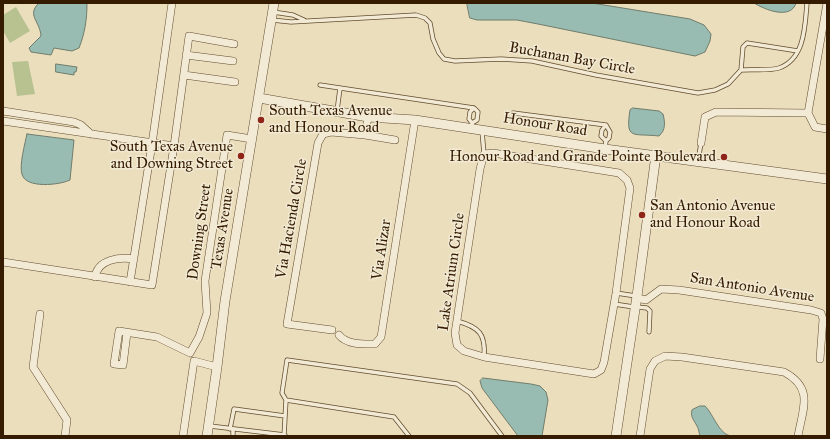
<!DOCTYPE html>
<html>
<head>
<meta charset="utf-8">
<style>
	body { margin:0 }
	#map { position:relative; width:830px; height:439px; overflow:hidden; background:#ebdebd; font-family:"IM FELL Great Primer",serif }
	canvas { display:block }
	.frame { position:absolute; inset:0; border:4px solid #351c00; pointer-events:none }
</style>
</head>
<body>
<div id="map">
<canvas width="830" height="439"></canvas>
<div class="frame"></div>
</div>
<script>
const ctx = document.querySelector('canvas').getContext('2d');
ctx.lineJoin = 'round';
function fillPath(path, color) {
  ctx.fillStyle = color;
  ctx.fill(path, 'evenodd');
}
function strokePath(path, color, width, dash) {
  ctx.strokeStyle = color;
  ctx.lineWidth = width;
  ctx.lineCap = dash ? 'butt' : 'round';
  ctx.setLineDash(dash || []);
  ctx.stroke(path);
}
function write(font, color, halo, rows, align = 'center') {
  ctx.font = font + ' "IM FELL Great Primer",serif';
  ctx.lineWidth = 3;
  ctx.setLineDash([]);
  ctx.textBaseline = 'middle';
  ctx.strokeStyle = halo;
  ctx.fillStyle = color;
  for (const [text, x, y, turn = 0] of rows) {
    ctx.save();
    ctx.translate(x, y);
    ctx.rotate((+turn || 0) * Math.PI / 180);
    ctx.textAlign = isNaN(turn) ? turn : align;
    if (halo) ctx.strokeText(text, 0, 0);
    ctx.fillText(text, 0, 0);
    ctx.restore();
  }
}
const green = new Path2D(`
	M16,7L30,31L10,43L3,31V15Z
	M28,61L35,94L17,96L12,62Z`);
const water = new Path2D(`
	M39,3H87C87,19 85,33 79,48L72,51L54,48L51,55L31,52L29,48L41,36C40,21 26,15 39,3Z
	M467,3H592L690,19L704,25L711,34L710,41L705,52L695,56L538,24L517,20H477L470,18Z
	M754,3H796C791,20 765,10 754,3Z
	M56,64L77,67L76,72H74V75L56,72Z
	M633,108L659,111L663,114C665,122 666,130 659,136C633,133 625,141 630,110Z
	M27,134L74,140L70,180C60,185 25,189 22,174C19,166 25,143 27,134Z
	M483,378L531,384L540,386L546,392L548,400L542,436H518L482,388L480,381Z
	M700,406H705C714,415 719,435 732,436H700C699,433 699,429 697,426C694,420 690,417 692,410Z`);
const service = new Path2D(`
	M273,12L293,15L304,20
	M272,20L291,22L416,15L425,18L430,23L433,39L439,53L444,59L455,61L501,59L532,61L596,75L698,93L715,90L728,84L741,70C751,69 770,71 779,68C805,59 805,26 807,3
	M741,70L743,47L747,43L798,51
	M320,85L474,108
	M337,111L340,88
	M513,113L606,125
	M472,127V123L477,120L478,112L474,108L470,112L469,119L472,123
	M482,131L484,154
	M605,148L606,141L609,138L610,132L606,125L602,130L601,136L606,141
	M698,161L701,143
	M616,293L636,296
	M614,304L634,307
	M637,307L647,308L650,311L649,332
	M457,321C479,327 486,334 484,357
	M286,400L394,417L409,436
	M210,426L285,435
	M230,429L234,409L285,416
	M233,436V429
	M284,436L286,400L282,393L287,360L457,384L470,393L502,436`);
const minor = new Path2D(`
	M827,3L808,113L815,127L827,129
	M186,55L233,61
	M184,75L235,82
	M3,111L74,122L81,125L91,134
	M3,121L174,146
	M365,135L395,140
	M701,143L705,117L716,112L808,113
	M493,153L619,173L627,180L630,188L616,293L604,362L601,370L594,374L484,357L464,351L457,345L455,333L480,169L484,154Z
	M3,262L152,285L174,146L189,36L234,44
	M95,277C98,259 119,257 134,259
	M130,282L152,144L172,3
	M637,298L646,300L661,289L679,290L811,310L821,313L823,319L820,359
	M40,314L33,367L67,420L65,436
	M332,330L287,324L318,143L323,134L331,132L365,135L368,117
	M127,333L123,365L114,364L119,331L157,337L190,353L199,337L207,313L205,281L227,135L252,139
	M339,335C347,345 363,344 375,344L381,337L415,120
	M183,436L194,361L217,367
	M640,436L650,369L655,361L665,356L682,357L784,372C814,388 803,408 798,436`);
const tertiary = new Path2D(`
	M259,98L368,117L415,120L605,149L827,179
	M207,436L217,367L225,301L274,3
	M616,436L637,296L656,155`);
const markers = [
	[261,120,4,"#8f2418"],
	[241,156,4,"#8f2418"],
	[724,157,4,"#8f2418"],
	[642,215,4,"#8f2418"]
];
const streetNames = [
	["Buchanan Bay Circle",572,59,10],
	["Honour Road",545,125,9],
	["Via Hacienda Circle",292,219,-80],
	["Texas Avenue",223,229,-81],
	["Downing Street",200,232,-82],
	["Via Alizar",382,250,-81],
	["Lake Atrium Circle",452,272,-82],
	["San Antonio Avenue",752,288,9]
];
const poiNames = [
	["South Texas Avenue",269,111],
	["and Honour Road",269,128],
	["South Texas Avenue",233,147,"right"],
	["and Downing Street",233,164,"right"],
	["Honour Road and Grande Pointe Boulevard",716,157,"right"],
	["San Antonio Avenue",650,206],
	["and Honour Road",650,223]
];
fillPath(green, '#b8c190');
fillPath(water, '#98bcb2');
strokePath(water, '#707c6b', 1);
strokePath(service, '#624c2f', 5);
strokePath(minor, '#624c2f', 8);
strokePath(tertiary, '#624c2f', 10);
strokePath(service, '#f2ead4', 3.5);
strokePath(minor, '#f2ead4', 7);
strokePath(tertiary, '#f2ead4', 9);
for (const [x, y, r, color] of markers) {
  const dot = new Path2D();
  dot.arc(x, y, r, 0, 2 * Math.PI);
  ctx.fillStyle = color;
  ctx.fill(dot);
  strokePath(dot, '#f2ead4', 1.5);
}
write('15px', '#351c00', '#f2ead4', streetNames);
write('15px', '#351c00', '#f2ead4', poiNames, 'left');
</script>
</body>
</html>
